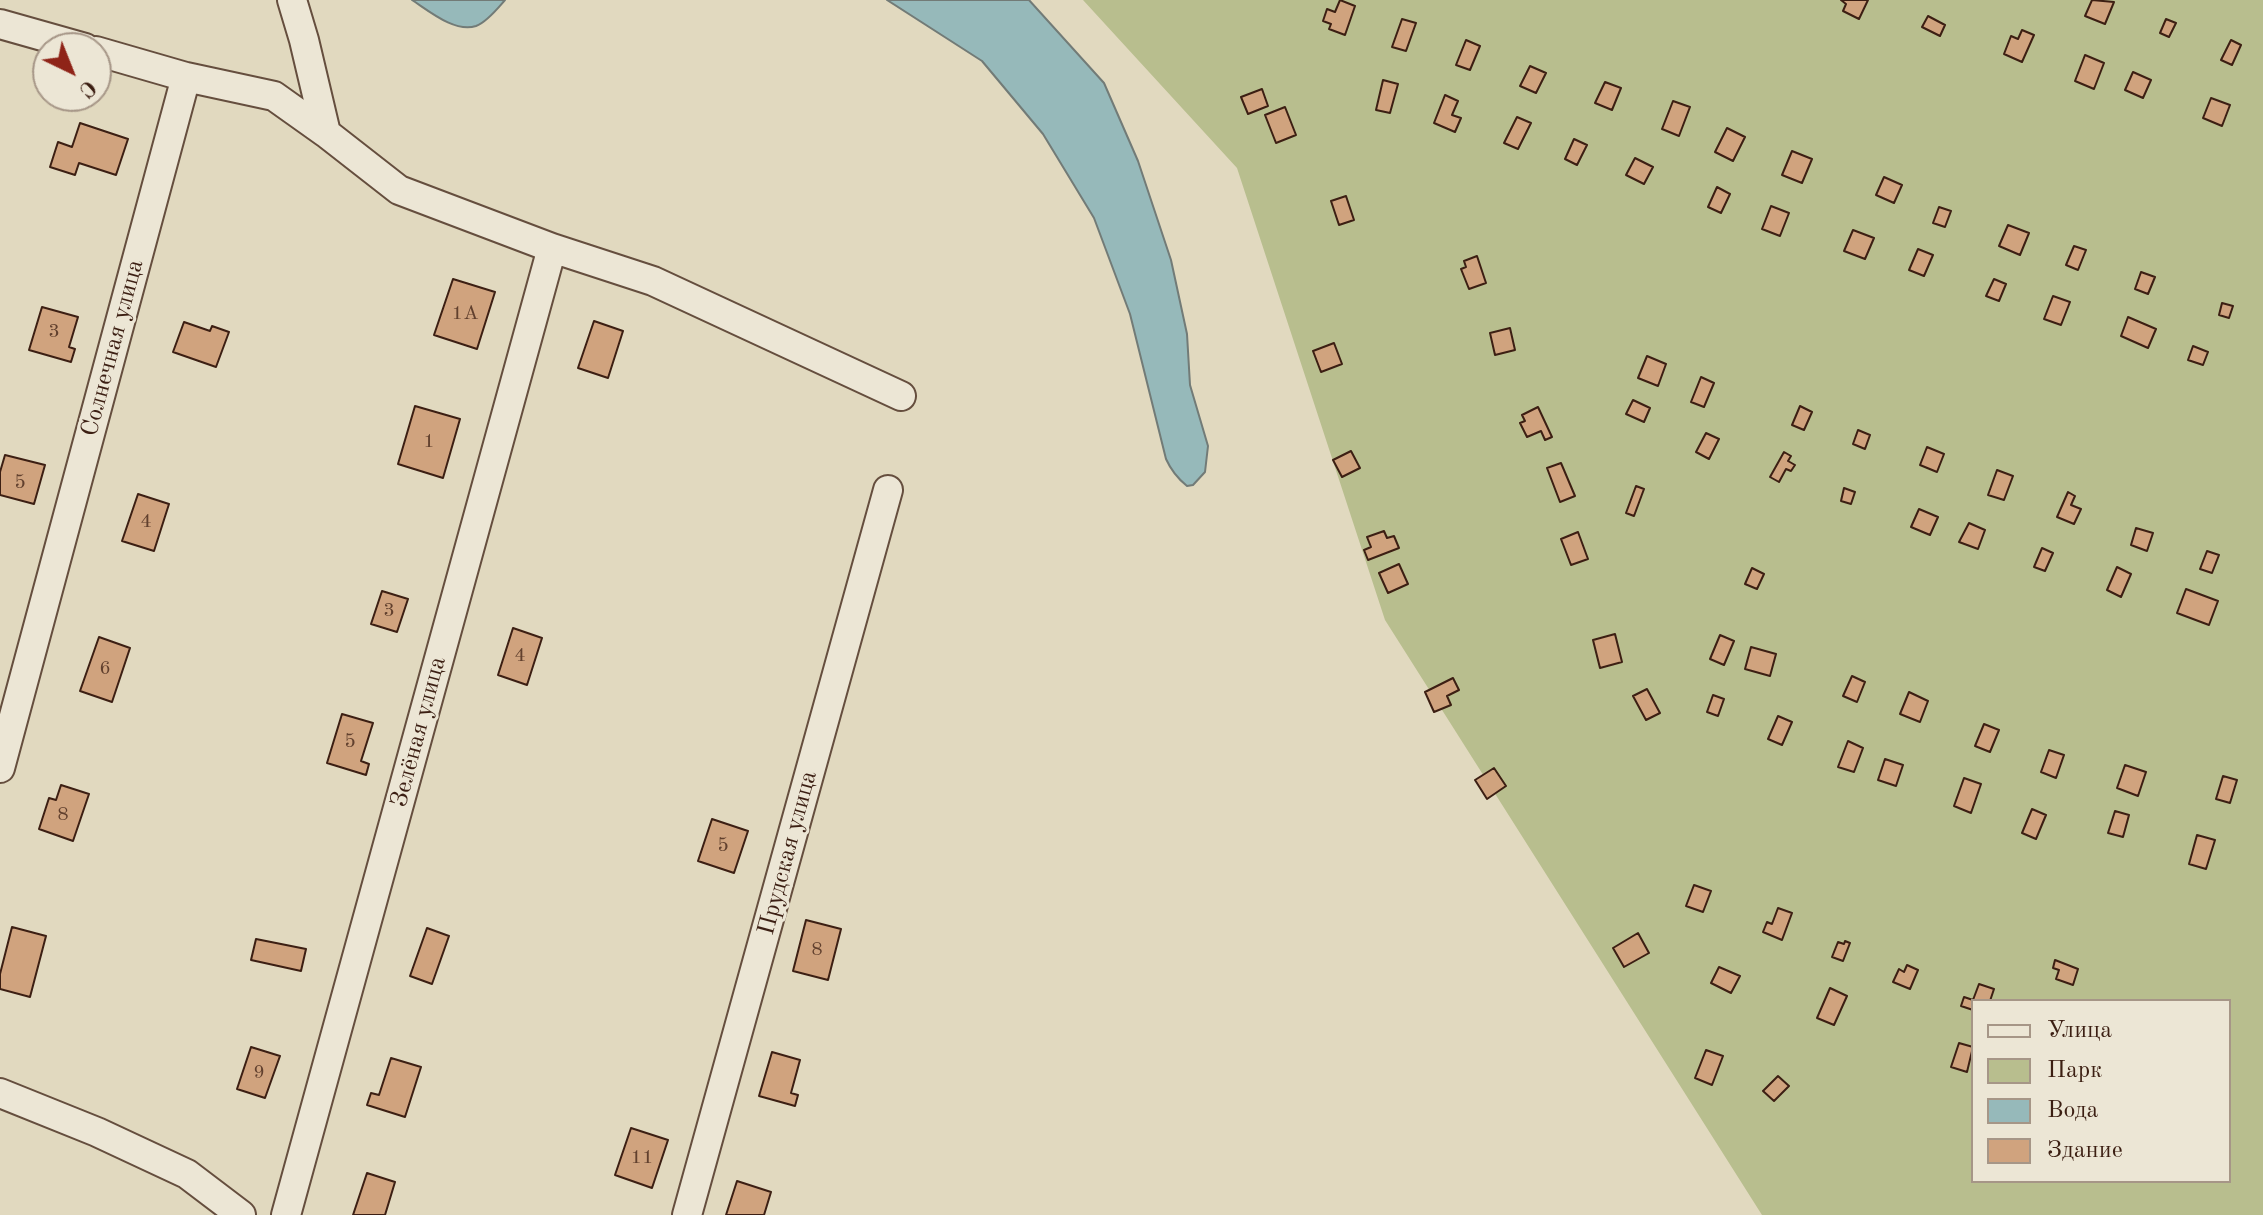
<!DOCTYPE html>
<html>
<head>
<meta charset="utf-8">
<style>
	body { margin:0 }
	#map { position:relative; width:2263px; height:1215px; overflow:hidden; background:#e1d9bf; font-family:"Old Standard TT",serif }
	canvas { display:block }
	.legend { position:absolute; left:1971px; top:999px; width:260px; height:184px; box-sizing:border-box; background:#ece6d5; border:2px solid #a69687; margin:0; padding:10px 14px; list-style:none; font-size:24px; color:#3c1f13 }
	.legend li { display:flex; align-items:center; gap:16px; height:40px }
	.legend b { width:40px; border:2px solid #a69687 }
	.north { position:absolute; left:32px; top:32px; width:80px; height:80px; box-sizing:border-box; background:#ece6d5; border:2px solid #a69687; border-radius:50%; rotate:137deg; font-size:22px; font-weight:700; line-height:32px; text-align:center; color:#3c1f13 }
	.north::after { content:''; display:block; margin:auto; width:28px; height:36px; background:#8f2418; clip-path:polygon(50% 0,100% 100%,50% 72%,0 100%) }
</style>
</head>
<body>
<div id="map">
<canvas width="2263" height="1215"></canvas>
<ul class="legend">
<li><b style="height:10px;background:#ece6d5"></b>Улица</li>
<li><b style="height:22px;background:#b8be8e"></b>Парк</li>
<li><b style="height:22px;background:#96b9ba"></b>Вода</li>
<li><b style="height:22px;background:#d0a37e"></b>Здание</li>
</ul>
<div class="north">С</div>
</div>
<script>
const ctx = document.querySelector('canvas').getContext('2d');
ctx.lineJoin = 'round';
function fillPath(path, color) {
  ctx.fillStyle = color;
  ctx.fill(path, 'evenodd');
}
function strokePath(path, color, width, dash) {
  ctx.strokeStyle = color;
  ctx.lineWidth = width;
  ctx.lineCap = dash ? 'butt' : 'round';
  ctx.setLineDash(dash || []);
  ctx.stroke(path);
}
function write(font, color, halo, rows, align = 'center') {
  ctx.font = font + ' "Old Standard TT",serif';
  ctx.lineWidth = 6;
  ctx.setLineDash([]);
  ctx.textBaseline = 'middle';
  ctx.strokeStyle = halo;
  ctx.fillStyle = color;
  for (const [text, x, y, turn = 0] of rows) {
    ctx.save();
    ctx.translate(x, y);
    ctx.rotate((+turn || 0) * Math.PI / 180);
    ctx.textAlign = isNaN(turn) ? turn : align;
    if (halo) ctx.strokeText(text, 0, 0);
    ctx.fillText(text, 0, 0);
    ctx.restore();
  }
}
const green = new Path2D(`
	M1083,0H2263V1215H1762L1385,620L1237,168ZM1973,1001H2229V1181H1973Z`);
const water = new Path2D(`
	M412,0H505C498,8 487,22 476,26C455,33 429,11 412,0Z
	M887,0H1029L1104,83L1138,161L1171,260L1187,334L1190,385L1208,446L1205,472L1193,485L1187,486C1177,478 1171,470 1166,459L1130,314L1094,218L1043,134L982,61Z`);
const building = new Path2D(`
	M1340,0L1355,6L1345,35L1329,29L1331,24L1323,21L1327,9L1335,12Z
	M1841,0H1868L1859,19L1843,11L1846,4Z
	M2092,0L2114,2L2105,24L2085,16Z
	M1928,16L1945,25L1940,36L1922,27Z
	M1402,19L1416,23L1406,51L1392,47Z
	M2166,19L2176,23L2169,37L2160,33Z
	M2022,30L2034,35L2022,62L2004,54L2011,36L2018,39Z
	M1466,40L1480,46L1470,70L1456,65Z
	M2231,40L2241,45L2232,65L2221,60Z
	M2085,55L2104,63L2094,89L2075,81Z
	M1530,66L1546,73L1536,93L1520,86Z
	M2133,72L2151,80L2143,98L2125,90Z
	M1383,80L1398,84L1390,113L1376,110Z
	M1605,82L1621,88L1612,110L1595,103Z
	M1262,89L1268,106L1248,114L1241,97Z
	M1445,95L1458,101L1452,115L1461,118L1455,132L1434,123Z
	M2211,98L2230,105L2222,126L2203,118Z
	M1673,101L1690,107L1679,136L1662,129Z
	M1285,107L1296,135L1276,143L1265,115Z
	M1517,117L1531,123L1518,149L1504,143Z
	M80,123L128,139L116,175L79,163L75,175L50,167L58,142L72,147Z
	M1727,128L1745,137L1733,161L1715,152Z
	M1574,139L1587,145L1577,165L1565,159Z
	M1792,151L1812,159L1802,183L1782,175Z
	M1635,158L1653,167L1644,184L1626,175Z
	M1884,177L1902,185L1894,203L1876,195Z
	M1717,187L1730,194L1721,213L1708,207Z
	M1346,196L1354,220L1339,225L1331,201Z
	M1771,206L1789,213L1780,236L1762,229Z
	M1939,207L1951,211L1945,227L1933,223Z
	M2008,225L2029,233L2020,255L1999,246Z
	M1853,230L1874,238L1865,259L1844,251Z
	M2074,246L2086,250L2078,270L2066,265Z
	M1918,249L1933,255L1924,276L1909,270Z
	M1477,256L1486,283L1469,289L1461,269L1466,267L1464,261Z
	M2141,272L2155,277L2148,294L2135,289Z
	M453,279L495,292L477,349L434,335Z
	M1994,279L2006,284L1999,301L1986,296Z
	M2053,296L2070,302L2061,325L2044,319Z
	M2222,303L2233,306L2229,318L2219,315Z
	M42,307L78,317L69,347L75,349L71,362L29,350Z
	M2128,317L2156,329L2148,348L2121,336Z
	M594,321L623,331L608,378L578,368Z
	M184,322L210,331L212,326L229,332L216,367L173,352Z
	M1510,328L1515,350L1495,355L1490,333Z
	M1334,343L1342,364L1321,372L1313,351Z
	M2193,346L2208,352L2203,365L2188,360Z
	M1647,356L1666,364L1658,386L1638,378Z
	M1701,377L1714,383L1704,407L1691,402Z
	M1633,400L1650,408L1644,422L1626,414Z
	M415,406L460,419L443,478L398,464Z
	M1800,406L1812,412L1804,430L1792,425Z
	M1538,407L1552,437L1545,440L1541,431L1527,437L1520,423L1525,421L1522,415Z
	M1858,430L1870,435L1865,449L1853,444Z
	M1706,433L1719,439L1709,459L1696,452Z
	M1927,447L1944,454L1937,472L1920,465Z
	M1351,451L1360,468L1342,477L1333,460Z
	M1784,452L1791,456L1788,461L1795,465L1791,471L1786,469L1779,482L1770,477Z
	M5,455L45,465L34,504L0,495V472Z
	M1561,463L1575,496L1560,502L1547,468Z
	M1997,470L2013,476L2004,500L1988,495Z
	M1636,486L1644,489L1634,516L1626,513Z
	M1844,488L1855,492L1851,504L1841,501Z
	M2068,492L2075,496L2071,505L2081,509L2074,524L2057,517Z
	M138,494L169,504L154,551L122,541Z
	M1919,509L1938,517L1930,535L1911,527Z
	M1969,523L1985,530L1978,549L1959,542Z
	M2136,528L2153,533L2147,551L2131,545Z
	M1384,531L1387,538L1394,536L1399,548L1368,560L1364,550L1371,547L1367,537Z
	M1578,532L1588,559L1571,565L1561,539Z
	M2042,548L2053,553L2045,571L2034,567Z
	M2207,551L2219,555L2212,573L2200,569Z
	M1399,564L1408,584L1388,593L1379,573Z
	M2117,567L2131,574L2121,597L2107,590Z
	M1752,568L1764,574L1757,589L1745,584Z
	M2186,589L2218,601L2209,625L2177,613Z
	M382,591L408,599L397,632L371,624Z
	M513,628L542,638L527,685L498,675Z
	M1615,634L1622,662L1600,668L1593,640Z
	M1720,635L1734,641L1724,665L1710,659Z
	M99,637L130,648L112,702L80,691Z
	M1751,647L1776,654L1770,676L1745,669Z
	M1852,676L1865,682L1857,702L1843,696Z
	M1453,678L1459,690L1447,696L1451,705L1434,712L1425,692Z
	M1647,689L1660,713L1646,720L1633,696Z
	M1909,692L1928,701L1920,722L1900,714Z
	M1713,695L1724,699L1718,716L1707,712Z
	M342,714L373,723L361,761L369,764L366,775L327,763Z
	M1778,716L1792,722L1782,745L1768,739Z
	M1984,724L1999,730L1990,752L1975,746Z
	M1848,741L1863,748L1854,772L1838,767Z
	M2049,750L2064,755L2056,778L2041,772Z
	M1885,759L1903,765L1896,786L1878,780Z
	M2125,765L2146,772L2138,796L2117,788Z
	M1494,768L1506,786L1487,799L1475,780Z
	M2223,776L2237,780L2230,803L2216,799Z
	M1964,778L1981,784L1971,813L1954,806Z
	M61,785L89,794L73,841L39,829L49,798L56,800Z
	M2032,809L2046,815L2036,839L2022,833Z
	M2115,811L2129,815L2123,837L2108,833Z
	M712,819L748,831L734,873L698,861Z
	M2197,835L2215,840L2206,869L2189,864Z
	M1694,885L1711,891L1703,912L1686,906Z
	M1778,908L1792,913L1782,940L1763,932L1767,922L1772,924Z
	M806,920L841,929L828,980L793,971Z
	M12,927L46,936L30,997L0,989V974Z
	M427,928L449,936L432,984L410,976Z
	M1638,933L1649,953L1624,967L1613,948Z
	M256,939L306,949L301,971L251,960Z
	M1845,941L1850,943L1843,961L1832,957L1838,942L1844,944Z
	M2055,960L2078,969L2073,985L2056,979L2059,970L2053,968Z
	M1907,965L1918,970L1910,989L1893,982L1899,969L1904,972Z
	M1719,967L1740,976L1731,993L1711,983Z
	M1979,984L1994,989L1990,1001H1973V1010L1961,1006L1964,997L1973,1000Z
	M1830,988L1847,996L1834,1025L1817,1018Z
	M1959,1043L1973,1047L1967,1072L1951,1067Z
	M251,1047L280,1056L265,1098L237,1089Z
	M1706,1050L1723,1056L1712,1085L1695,1078Z
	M772,1052L800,1060L791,1093L798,1095L795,1106L759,1096Z
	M391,1058L421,1067L405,1117L367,1105L371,1093L379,1095Z
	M1778,1076L1789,1086L1774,1101L1763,1091Z
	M631,1128L668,1140L652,1188L615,1175Z
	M367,1173L395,1182L385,1215H353Z
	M737,1181L771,1192L764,1215H726Z`);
const minor = new Path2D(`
	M292,0L304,40L326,133L399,190L552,248L653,281L901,396
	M0,24L85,48
	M96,51L186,77
	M0,768L186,77L274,96L326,133
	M0,1093L97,1132L187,1174L241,1215
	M286,1215L552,248
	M687,1215L888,490`);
const numberNames = [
	["1А",465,314],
	["3",54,332],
	["1",429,442],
	["5",20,483],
	["4",146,522],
	["3",389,611],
	["4",520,656],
	["6",105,669],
	["5",350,742],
	["8",63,815],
	["5",723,846],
	["8",817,950],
	["9",259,1073],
	["11",642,1158]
];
const streetNames = [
	["Солнечная улица",113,348,-75],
	["Зелёная улица",419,732,-75],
	["Прудская улица",788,853,-75]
];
fillPath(green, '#b8be8e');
fillPath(water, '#96b9ba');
strokePath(water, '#727b77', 2);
fillPath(building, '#d0a37e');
strokePath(building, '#3c1f13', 2);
strokePath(minor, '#654e3e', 32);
strokePath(minor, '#ece6d5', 28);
write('20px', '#61402e', null, numberNames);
write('24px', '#3c1f13', '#ece6d5', streetNames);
</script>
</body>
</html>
